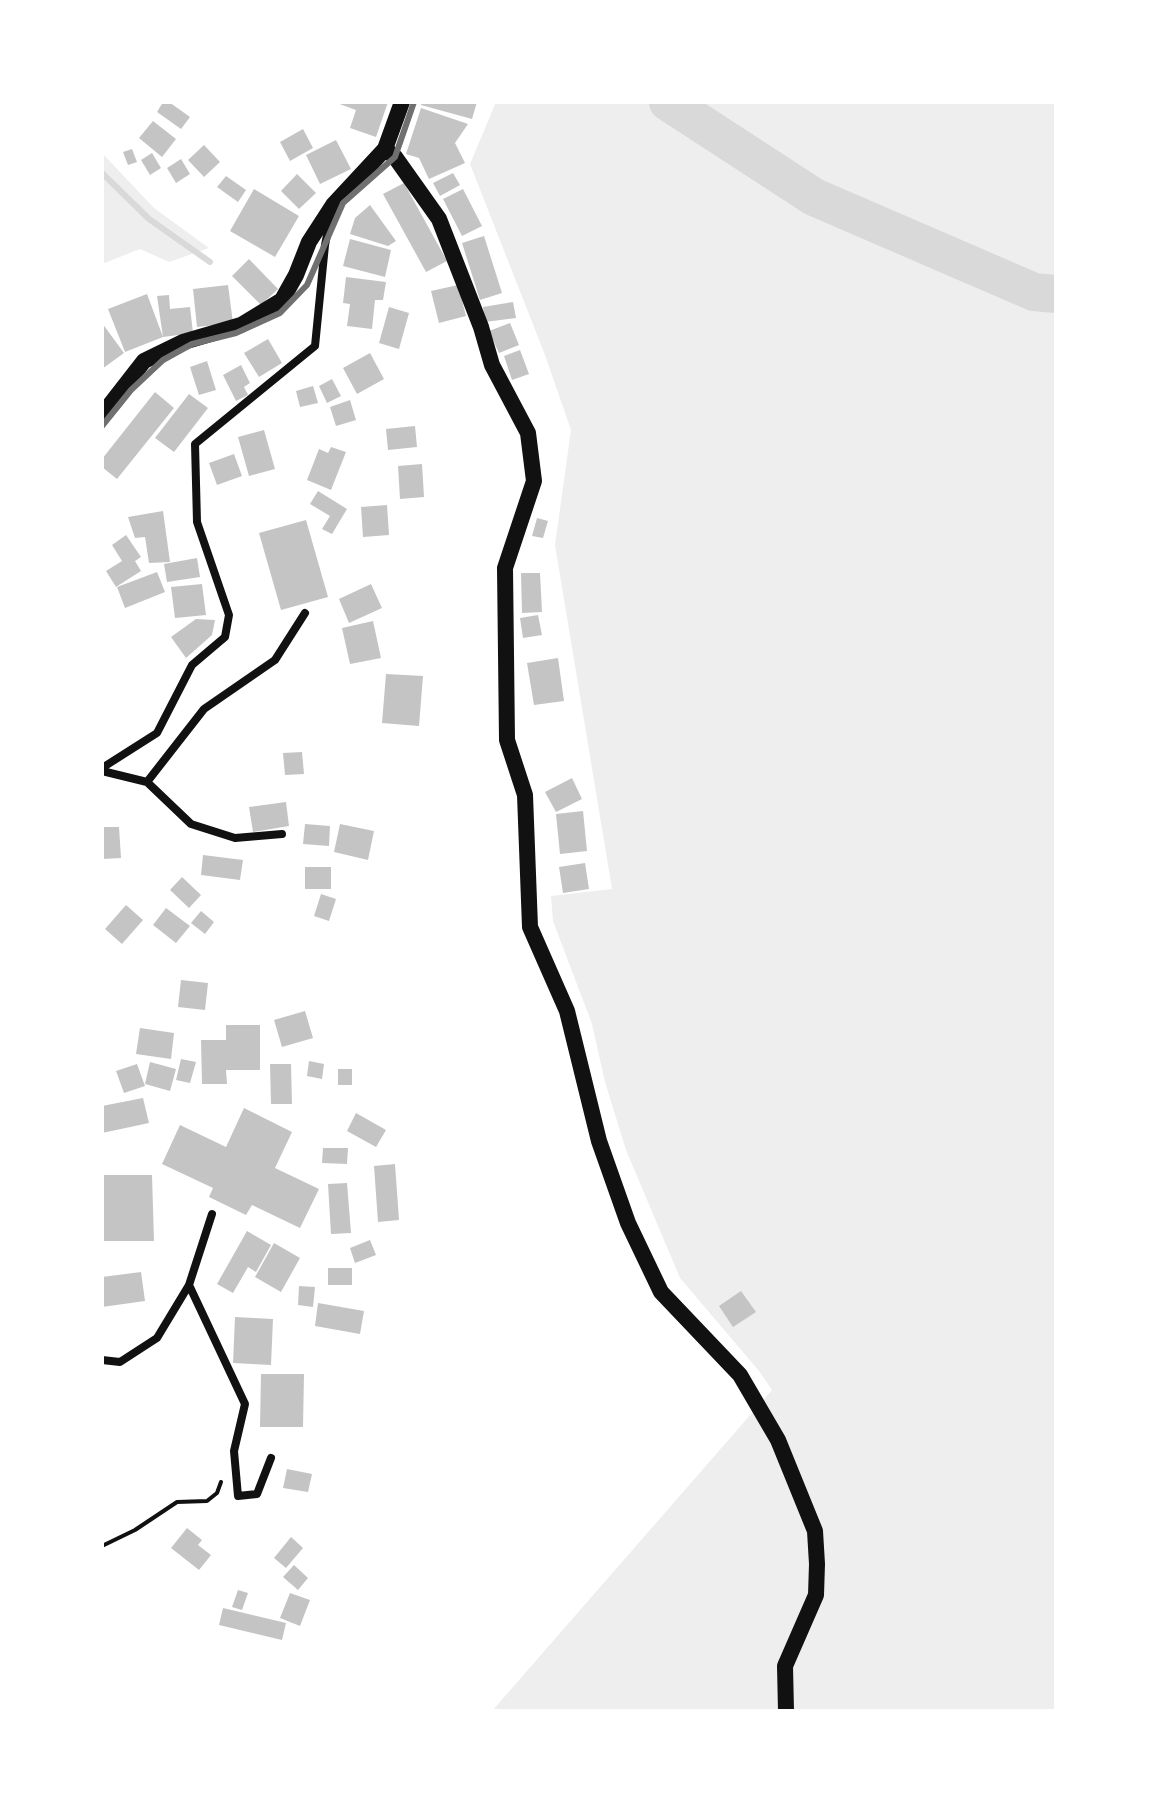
<!DOCTYPE html>
<html>
<head>
<meta charset="utf-8">
<style>
	body { margin:0 }
	#map { position:relative; width:1158px; height:1813px; overflow:hidden; background:#fff; font-family:"Fira Sans",sans-serif }
	canvas { display:block }
	.frame { position:absolute; inset:0; border:104px solid #fff; pointer-events:none }
</style>
</head>
<body>
<div id="map">
<canvas width="1158" height="1813"></canvas>
<div class="frame"></div>
</div>
<script>
const ctx = document.querySelector('canvas').getContext('2d');
ctx.lineJoin = 'round';
function fillPath(path, color) {
  ctx.fillStyle = color;
  ctx.fill(path, 'evenodd');
}
function strokePath(path, color, width, dash) {
  ctx.strokeStyle = color;
  ctx.lineWidth = width;
  ctx.lineCap = dash ? 'butt' : 'round';
  ctx.setLineDash(dash || []);
  ctx.stroke(path);
}
const green = new Path2D(`
	M496,102H649L812,204L1034,299L1056,301V1711H492L772,1390L759,1371L680,1278L626,1150L605,1082L592,1024L553,921L551,896L612,889L555,545L571,430L545,355L470,164Z
	M684,102H1056V280L1038,279L818,183Z
	M102,153L154,208L209,248L169,262L140,249L102,264Z`);
const stream = new Path2D(`
	M102,173L149,219L210,262`);
const river = new Path2D(`
	M668,102L814,197L1034,292L1056,294`);
const building = new Path2D(`
	M163,102H169L190,117L181,129L157,112Z
	M334,102H388L376,137L350,128L356,110Z
	M422,102H477L472,119L421,105Z
	M421,108L468,124L455,143L465,163L429,179L419,158L406,154Z
	M153,121L176,139L162,157L139,138Z
	M303,129L313,148L290,161L280,142Z
	M336,140L351,169L320,184L306,155Z
	M204,145L220,162L204,177L188,160Z
	M132,149L137,162L128,165L123,152Z
	M152,153L161,168L150,175L141,160Z
	M181,159L190,174L176,183L167,168Z
	M453,173L460,185L440,196L433,183Z
	M297,174L316,193L299,209L281,191Z
	M226,176L246,190L238,202L217,187Z
	M404,183L447,261L426,272L383,194Z
	M254,189L299,216L275,257L230,231Z
	M463,189L482,226L462,236L443,199Z
	M370,205L396,241L388,246L350,234L355,218Z
	M484,236L502,293L480,300L462,243Z
	M350,239L391,250L385,277L343,266Z
	M249,259L278,289L261,305L232,276Z
	M346,277L386,282L383,300H375L372,329L347,326L350,304L343,303Z
	M228,285L233,323L197,327L193,289Z
	M458,285L466,316L439,323L431,291Z
	M147,294L163,337L125,352L108,309Z
	M169,295L170,309L190,307L193,333L163,337L157,296Z
	M513,302L516,318L485,322L483,307Z
	M389,307L409,313L399,349L379,343Z
	M102,323L124,353L102,369Z
	M510,323L519,345L499,353L489,331Z
	M268,339L282,363L259,377L244,353Z
	M520,350L529,374L512,380L504,356Z
	M370,353L384,379L357,394L343,368Z
	M207,361L216,390L199,395L190,367Z
	M241,365L250,383L244,387L248,395L236,401L223,375Z
	M332,379L341,396L327,403L319,386Z
	M313,386L318,403L300,407L296,391Z
	M155,392L174,408L117,479L102,467V459Z
	M189,394L208,408L174,452L155,438Z
	M350,400L356,420L336,426L330,407Z
	M415,426L417,447L388,450L386,429Z
	M264,430L275,469L249,476L238,437Z
	M331,447L346,452L331,490L307,480L319,449L328,453Z
	M234,454L242,476L217,485L209,463Z
	M422,464L424,497L400,499L398,466Z
	M318,491L347,509L332,534L322,529L330,516L310,504Z
	M387,505L389,535L363,537L361,507Z
	M163,511L170,562L149,563L145,537L135,538L128,517Z
	M537,518L548,521L543,538L532,536Z
	M306,520L328,597L281,610L259,533Z
	M126,535L141,557L135,561L141,571L116,587L106,571L122,561L112,545Z
	M197,558L200,577L167,582L164,564Z
	M157,572L165,592L125,608L117,587Z
	M521,573H540L542,612L522,613Z
	M202,584L206,615L175,618L171,587Z
	M371,584L382,608L349,623L339,599Z
	M538,615L542,635L523,638L520,618Z
	M196,619L215,620L212,635L186,658L171,637Z
	M373,621L381,658L350,664L342,628Z
	M558,658L564,701L534,705L527,663Z
	M386,674L423,676L419,726L382,723Z
	M302,752L304,774L285,775L283,753Z
	M572,778L582,799L556,812L545,792Z
	M286,802L289,826L253,832L249,807Z
	M583,811L587,851L560,854L556,814Z
	M305,824L330,826L329,846L303,844Z
	M340,824L374,831L368,860L334,852Z
	M102,827H119L121,858L102,859Z
	M203,855L243,860L240,880L201,875Z
	M585,863L589,889L563,893L559,867Z
	M305,867H331V889H305Z
	M182,877L201,895L189,908L170,890Z
	M321,894L336,899L329,921L314,916Z
	M126,905L143,920L122,944L105,929Z
	M166,908L190,926L176,943L153,925Z
	M201,911L214,922L205,934L191,923Z
	M181,980L208,983L205,1010L178,1007Z
	M305,1011L313,1038L282,1047L274,1020Z
	M226,1025H260V1070H226L227,1084H202L201,1040H226Z
	M140,1028L174,1033L171,1059L136,1054Z
	M181,1059L196,1062L190,1083L176,1080Z
	M309,1061L324,1064L322,1079L307,1076Z
	M150,1062L176,1069L170,1091L145,1084Z
	M137,1064L145,1086L124,1093L116,1071Z
	M270,1064H291L292,1104H271Z
	M338,1069H352V1085H338Z
	M143,1098L149,1123L102,1133V1106Z
	M244,1108L292,1132L275,1168L319,1189L300,1228L252,1205L246,1215L209,1197L213,1188L162,1164L180,1125L226,1147Z
	M356,1113L386,1130L376,1147L347,1131Z
	M323,1148H348L347,1164L322,1163Z
	M395,1164L399,1220L378,1222L374,1166Z
	M102,1175H152L154,1241H102Z
	M347,1183L351,1233L331,1234L328,1184Z
	M247,1231L271,1245L256,1272L248,1267L233,1293L217,1284Z
	M370,1240L376,1255L355,1263L350,1248Z
	M274,1243L300,1258L281,1292L255,1277Z
	M328,1268H352V1285H328Z
	M141,1272L145,1301L102,1307V1277Z
	M299,1286L315,1287L313,1307L298,1305Z
	M741,1291L756,1312L733,1327L719,1306Z
	M318,1303L364,1311L360,1334L315,1326Z
	M235,1317L273,1319L271,1365L233,1363Z
	M261,1374H304L303,1427H260Z
	M287,1469L312,1474L308,1492L283,1488Z
	M187,1528L202,1540L198,1545L211,1555L199,1570L171,1548Z
	M291,1537L303,1548L286,1568L274,1558Z
	M294,1565L308,1578L298,1590L283,1577Z
	M238,1590L248,1593L242,1610L232,1607Z
	M290,1593L310,1600L300,1626L280,1618Z
	M223,1608L286,1623L282,1640L219,1625Z`);
const path = new Path2D(`
	M102,1546L135,1530L177,1502L207,1501L217,1493L221,1482`);
const minor = new Path2D(`
	M102,768L157,733L192,665L225,637L229,615L197,522L195,444L315,346L325,245L331,215
	M102,771L147,782L204,709L275,660L305,613
	M147,782L191,824L235,838L282,834
	M189,1285L212,1214
	M102,1360L120,1362L157,1338L189,1285L245,1404L234,1451L238,1496L257,1494L271,1458`);
const primary = new Path2D(`
	M385,149L395,157L439,219L481,327L492,365L528,433L534,481L505,568L507,740L525,795L530,927L567,1011L599,1141L628,1223L661,1292L740,1375L778,1440L815,1531L817,1564L816,1595L785,1666L786,1711`);
const trunk = new Path2D(`
	M102,415L144,361L183,342L241,325L282,300L296,275L309,242L333,205L385,149L402,102`);
const rail = new Path2D(`
	M102,426L131,390L163,360L192,344L236,333L280,313L307,285L343,203L395,157L414,102`);
fillPath(green, '#eee');
strokePath(stream, '#d9d9d9', 6);
strokePath(river, '#d9d9d9', 38);
fillPath(building, '#c4c4c4');
strokePath(path, '#111', 4);
strokePath(minor, '#111', 8);
strokePath(primary, '#111', 16);
strokePath(trunk, '#111', 16);
strokePath(rail, '#707070', 6);
</script>
</body>
</html>
